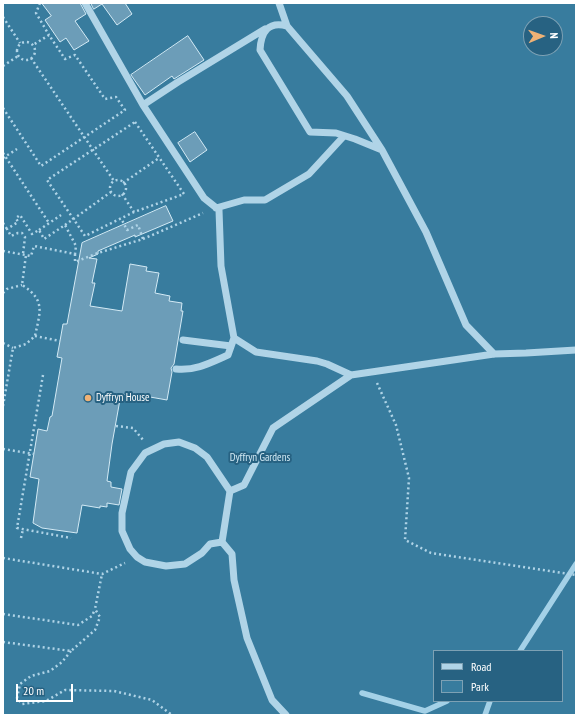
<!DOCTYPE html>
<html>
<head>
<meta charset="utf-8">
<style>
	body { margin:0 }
	#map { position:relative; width:579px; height:718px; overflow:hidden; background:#276282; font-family:"PT Sans Narrow",sans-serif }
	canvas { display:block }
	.frame { position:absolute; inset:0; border:4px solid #fff; pointer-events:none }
	.legend { position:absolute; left:433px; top:650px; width:130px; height:52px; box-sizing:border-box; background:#276282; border:1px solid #7da1b4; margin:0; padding:5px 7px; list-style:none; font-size:12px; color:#fff }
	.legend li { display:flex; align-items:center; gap:8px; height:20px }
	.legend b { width:20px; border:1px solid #7da1b4 }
	.north { position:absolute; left:523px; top:16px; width:40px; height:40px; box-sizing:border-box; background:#276282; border:1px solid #7da1b4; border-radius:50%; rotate:88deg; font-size:11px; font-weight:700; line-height:16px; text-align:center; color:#fff }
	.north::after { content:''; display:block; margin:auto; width:14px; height:18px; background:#efb276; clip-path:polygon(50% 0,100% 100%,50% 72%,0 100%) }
	.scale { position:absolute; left:16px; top:684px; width:57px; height:18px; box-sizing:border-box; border:2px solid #fff; border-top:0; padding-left:5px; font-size:12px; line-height:14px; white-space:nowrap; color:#fff; -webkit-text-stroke:3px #276282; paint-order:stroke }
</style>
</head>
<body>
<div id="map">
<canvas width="579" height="718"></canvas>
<div class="frame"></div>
<ul class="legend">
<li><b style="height:5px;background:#b0d4e7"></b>Road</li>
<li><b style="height:11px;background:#387c9e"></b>Park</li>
</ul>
<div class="north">N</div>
<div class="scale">20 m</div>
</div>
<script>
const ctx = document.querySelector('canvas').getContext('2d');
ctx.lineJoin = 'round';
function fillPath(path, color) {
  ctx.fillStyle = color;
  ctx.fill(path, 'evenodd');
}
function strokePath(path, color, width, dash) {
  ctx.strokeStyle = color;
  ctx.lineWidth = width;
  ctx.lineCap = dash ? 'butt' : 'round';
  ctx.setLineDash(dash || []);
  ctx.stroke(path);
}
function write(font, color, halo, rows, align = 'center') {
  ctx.font = font + ' "PT Sans Narrow",sans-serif';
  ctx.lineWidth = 4;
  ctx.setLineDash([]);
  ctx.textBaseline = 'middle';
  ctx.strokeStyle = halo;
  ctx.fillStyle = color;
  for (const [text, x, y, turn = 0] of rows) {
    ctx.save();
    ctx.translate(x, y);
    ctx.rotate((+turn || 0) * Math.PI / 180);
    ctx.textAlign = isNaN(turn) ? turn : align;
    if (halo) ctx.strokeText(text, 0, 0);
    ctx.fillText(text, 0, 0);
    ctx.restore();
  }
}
const green = new Path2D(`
	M3,3H576V715H3ZM531,24H555V48H531ZM434,651H562V701H434Z`);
const stream = new Path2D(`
	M520,651L576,564
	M362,693L425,711L447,701
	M485,715L490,701`);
const building = new Path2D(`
	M42,3H80L86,14L75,21L89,41L74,50L66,38L60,42L45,20L51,16Z
	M91,3H125L132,14L117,25L102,4L94,9Z
	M188,36L204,60L174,79L172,76L145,95L131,75Z
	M195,132L207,150L190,162L178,143Z
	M166,206L173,221L135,237V235L98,251V254L89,258L97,259L92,283H95L90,306L122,311L130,264L147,267L146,271L159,273L155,293L170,296L169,301L182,303L181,311H183L174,364L171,368L172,372L167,400L133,394V396L121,394L112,444L107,481L111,482V487L122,489L119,505L107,503V507L100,506V508L82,505L77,533L42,528L33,523L39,479L30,477L38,429L47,431L50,417L52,416L62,358L57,357L60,341L63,324H67L82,243Z`);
const path = new Path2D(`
	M40,3L36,13L49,35
	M3,17L20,43
	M17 51a9 9 0 1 1 18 0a9 9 0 1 1-18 0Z
	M31,58L114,181
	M3,66L18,56
	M3,108L41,166L125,110L116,97L105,99L75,55L65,59L49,35L33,45
	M135,122L184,194L134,212L85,236L47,180Z
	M3,153L49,223
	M3,158L17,149
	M110 188a8 8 0 1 1 16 0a8 8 0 1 1-16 0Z
	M123,183L159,158
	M122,194L134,212
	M3,223L7,229
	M65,225L111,192
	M39,230L61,215
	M143,239L203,213
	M3,251L31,256L34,246L75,254L76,246L65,225L44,239L39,230L32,234L20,215L16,218L18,222L7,229L11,236L18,233H22L25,237L23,254
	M75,254V262L98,253L143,239L138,225L127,230L121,218
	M3,293L7,289L22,285
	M35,336L60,341
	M3,343L13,348
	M43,375L17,528L71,538
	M377,383L396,425L409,478L405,540L431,553L576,575
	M3,406L13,348L26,344L35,336C40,312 46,300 22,285L26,255
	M116,426L133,428L144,441
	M3,449L34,454
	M21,538L23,529
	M3,558L102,574L125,563
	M3,614L78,625L92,616L95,609
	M3,642L71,651L95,630L100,617L95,609L102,574
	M71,651L62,662L50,671L31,676L20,684L17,698L22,704L46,701L65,690L114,691L152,700L172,715`);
const minor = new Path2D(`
	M85,3L143,105
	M279,3L287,26
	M265,29L178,82L143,105L204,198L219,210L221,266L234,338L256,352L317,361L327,364L351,375
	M382,150L347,96L287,26C268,21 261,32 260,50L310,132L336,133L355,139L382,150L426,232L466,325L494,354
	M216,208L244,200H265L309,174L344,136
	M183,340L231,346
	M176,369C195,371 210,363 228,355L234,338
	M179,442L195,448L207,457L230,491L222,542L210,544L202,553L185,564L166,566L145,562L137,557L130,549L122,531V513L131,472L145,453L164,444Z
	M230,491L244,485L273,428L351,375L494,354L526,353L576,350
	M222,542L232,554L234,580L247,638L272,700L286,715`);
const markers = [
	[88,398,4,"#efb276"]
];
const poiNames = [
	["Dyffryn House",96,398]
];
const parkNames = [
	["Dyffryn Gardens",260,458]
];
fillPath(green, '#387c9e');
strokePath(stream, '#a4d1e7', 5.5);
fillPath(building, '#6c9db8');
strokePath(building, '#d3eaf5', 1);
strokePath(path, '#b0d4e7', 2.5, [2, 3]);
strokePath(minor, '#b0d4e7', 7);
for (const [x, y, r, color] of markers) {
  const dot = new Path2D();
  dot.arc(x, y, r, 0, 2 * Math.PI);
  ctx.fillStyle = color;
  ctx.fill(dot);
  strokePath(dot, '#276282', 1.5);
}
write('11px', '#fff', '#276282', poiNames, 'left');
write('11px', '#d3eaf5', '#276282', parkNames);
</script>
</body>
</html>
